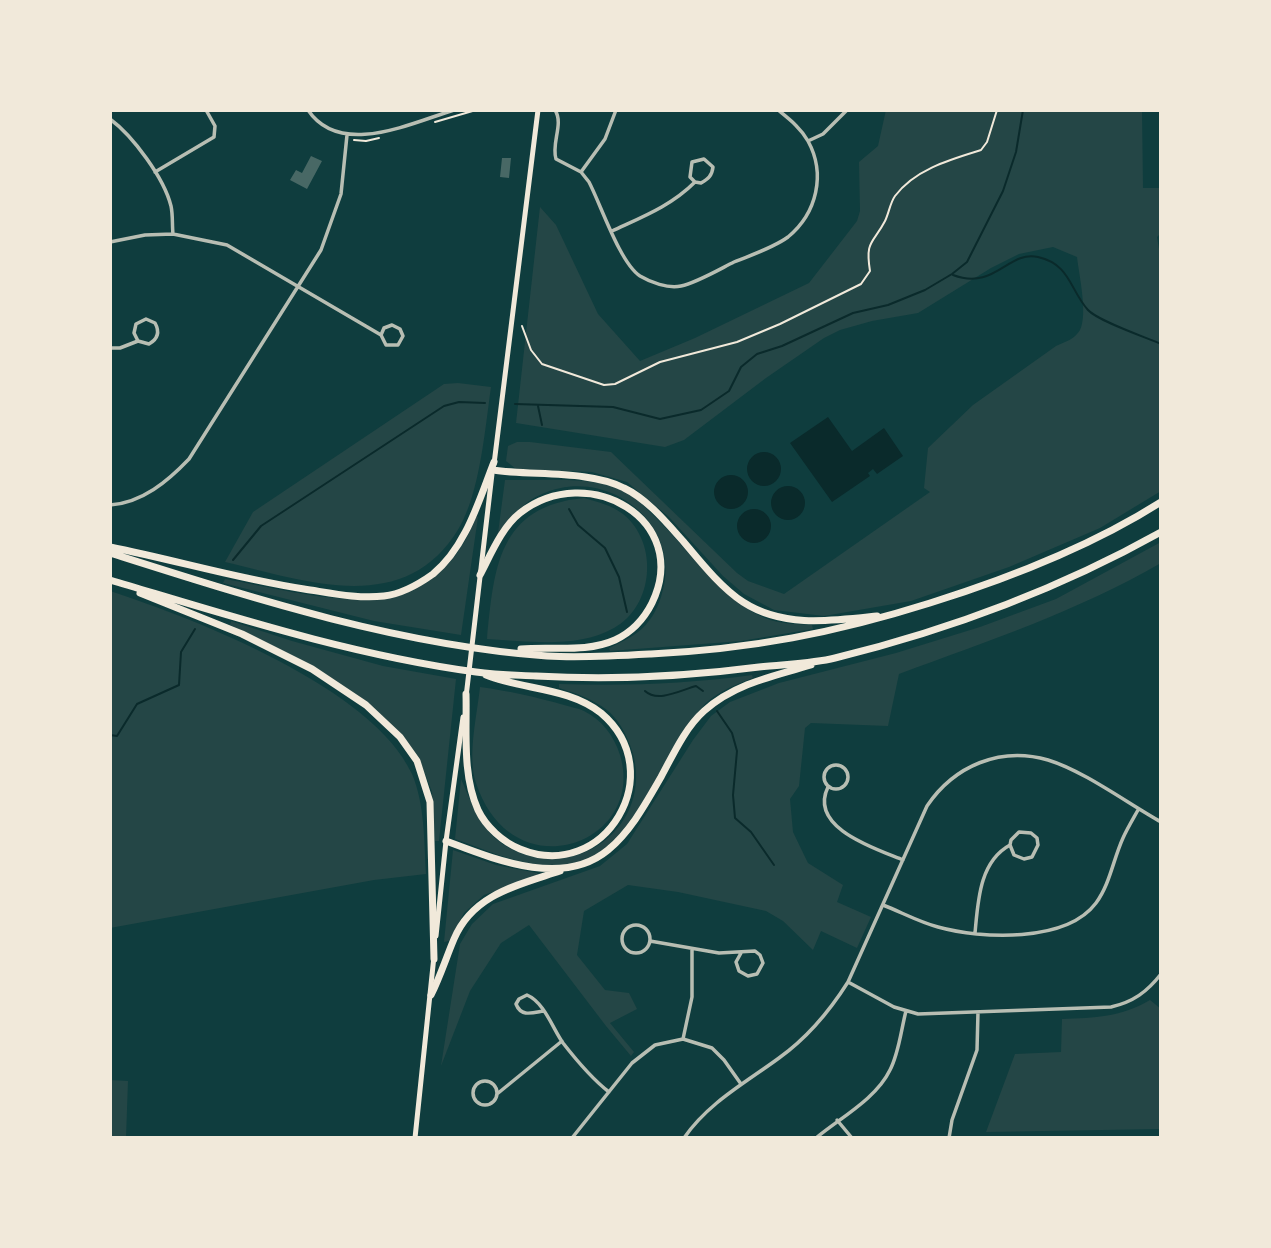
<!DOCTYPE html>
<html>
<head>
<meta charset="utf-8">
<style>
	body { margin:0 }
	#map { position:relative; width:1271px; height:1248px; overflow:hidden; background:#0f3d3e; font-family:Inter,sans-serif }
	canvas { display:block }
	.frame { position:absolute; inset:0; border:112px solid #f1e9da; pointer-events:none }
</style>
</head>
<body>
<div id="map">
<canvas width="1271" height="1248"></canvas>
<div class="frame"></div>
</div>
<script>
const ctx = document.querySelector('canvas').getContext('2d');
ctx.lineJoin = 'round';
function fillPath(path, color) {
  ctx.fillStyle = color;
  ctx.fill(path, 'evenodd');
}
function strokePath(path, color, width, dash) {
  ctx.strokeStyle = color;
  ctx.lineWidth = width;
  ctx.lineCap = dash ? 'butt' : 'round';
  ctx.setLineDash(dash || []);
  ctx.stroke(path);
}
const green = new Path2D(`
	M886,110H1142L1143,188H1161V233L1157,237L1161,261V491L1100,528L1009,567L911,601L824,616L774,610L744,594L723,576L669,517L627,482L592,472L516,469L506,461L508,446L517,442H530L611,452L737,573L748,581L784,594L930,492L924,488L928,448L973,405L1056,346C1065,342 1075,339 1080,330C1088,314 1079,275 1077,257L1053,247L1019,254L991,268L918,313L872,321L840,330L824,338L766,378L684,440L665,447L516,423L540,207L556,225L598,314L640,361L695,338L809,283L857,221L860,211L859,162L878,146Z
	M458,383L491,387C485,429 480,492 459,528C406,618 306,581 225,562L253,512L444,384Z
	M505,480C539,481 591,475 622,490C636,497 648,510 659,521C692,554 721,599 765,618C779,624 797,624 812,625L813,629L741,641L610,651L609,648C619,643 629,639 638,632C649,624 657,610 661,597C686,526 608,464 542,494C523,502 510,518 498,533Z
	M584,498C598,502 611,505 623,514C659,543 654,606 614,628C577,649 527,641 487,639C494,568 498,506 584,498Z
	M476,517H478L461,635L374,621L223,583L225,579C321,596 431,635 476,517Z
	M1161,542V563C1078,611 988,641 899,674L888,726L811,723L805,728L799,786L790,799L793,832L806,859L808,863L843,885L837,902L871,917L857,948L821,931L813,950L783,921L766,911L678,892L628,885L584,911L577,955L605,990L629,993L637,1009L610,1023L634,1052L631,1056L606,1026L529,925L501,943L470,991L441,1066L460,944L472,924L493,904L600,866L627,844L693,740L711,716L730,702L779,683L896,653L980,627L1056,599Z
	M110,591C196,619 373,688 412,774C425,805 424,841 426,874L374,880L110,928Z
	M231,621L292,641L383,666L456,679L439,841H435L432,792L420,761L373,707L312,665L230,625Z
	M752,675L753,678C737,684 719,691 706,703C666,744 637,838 589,860C575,866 556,867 541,865C512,862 483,849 455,839L461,779C469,797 476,815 488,831C499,844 517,854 534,857C600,870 655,809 630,745C625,732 618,719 607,710C592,699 576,693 559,688V684C626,686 686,684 752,675Z
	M480,687C509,691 536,697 564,705C570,707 578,708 584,711C602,720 614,736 620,755C647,844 512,893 476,783C467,757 477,715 480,687Z
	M453,850L496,865L537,873L538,876L484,895L464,913L449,941L444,942Z
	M1150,1000L1161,1009V1129L986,1132L1015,1054L1061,1052L1062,1019C1095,1018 1121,1017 1150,1000Z
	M110,1080L128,1081L126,1138H110Z`);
const water = new Path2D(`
	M828,417L852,451L884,428L903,456L877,474L873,469L868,473L870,476L832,502L790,443Z
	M747 469a17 17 0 1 1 34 0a17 17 0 1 1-34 0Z
	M714 492a17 17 0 1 1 34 0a17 17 0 1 1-34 0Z
	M771 503a17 17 0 1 1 34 0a17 17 0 1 1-34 0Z
	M737 526a17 17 0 1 1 34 0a17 17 0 1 1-34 0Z`);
const stream = new Path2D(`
	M953,275C995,291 1008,250 1038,257C1070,264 1070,290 1088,310C1098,321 1145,337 1161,344
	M515,404L613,407L660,419L701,410L729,391L741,367L757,354L782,346L853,313L888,305L925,290L952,274L967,262L1003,191L1016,152L1023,110
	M538,406L542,425
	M569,509L578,525L605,548L619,577L627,612
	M233,560L261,526L444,406L459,402L485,403
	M645,691C658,703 681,690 696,686L703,691
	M717,711L732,733L737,751L733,795L735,818L751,832L774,865
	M110,735L117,736L137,704L179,685L181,652L195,629`);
const building = new Path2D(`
	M311,156L322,161L307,189L290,180L296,170L302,173Z
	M502,158H511L509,178L500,177Z`);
const path = new Path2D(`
	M435,122L476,110
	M354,140L366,141L379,138
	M522,326L531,350L542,364L604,385L615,384L660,362L737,342L780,324L861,284L870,271C865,240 873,244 885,221C889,213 890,203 895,196C915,169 952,159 981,150L987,142L997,110`);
const minor = new Path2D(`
	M308,110C340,158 411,123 454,110
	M555,110C564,124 551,143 556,159L581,172L589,182C601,205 620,263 640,276C650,282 668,289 681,286C696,283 720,269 734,262C751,255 773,248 788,237C817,213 826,174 808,141C801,128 789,119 778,110
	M110,119C133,136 164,178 171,206C173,215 172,225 173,234
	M808,141L823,134L847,110
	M155,172L214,137L215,126L206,110
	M581,172L605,139L616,110
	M612,231C642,217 671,206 695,182L701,183C708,179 712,176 713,167L704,159L692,162L690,177L695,182
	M110,242L145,235L173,234L227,245L381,335L386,345H398L403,336L400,329L392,325L384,328L381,335
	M110,348H120L138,341L149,344C158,339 160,332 155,323L146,319L136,324L134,333L138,341
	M110,505C142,503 168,481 189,459L321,250L341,194L347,135
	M824 777a12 12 0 1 1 24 0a12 12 0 1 1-24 0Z
	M828,787C808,828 876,849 903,860
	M883,905C901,912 919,922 938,927C981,939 1066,943 1096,903C1110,884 1113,860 1123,838C1127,829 1133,819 1138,810
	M622 939a14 14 0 1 1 28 0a14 14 0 1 1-28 0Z
	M975,933C978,902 979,862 1010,845L1011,840L1019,832L1031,833L1037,838L1038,845L1032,857L1024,859L1014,855L1010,845
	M650,941L719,953L755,951L760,955L763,963L757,974L748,976L739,971L736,962L741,953
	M848,982L894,1007L918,1014L1111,1007C1133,1002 1147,992 1161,974
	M543,1011C532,1013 521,1017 516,1004L519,999L527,995C544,1002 553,1029 563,1043C577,1061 591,1078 609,1092
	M683,1039L692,997V949
	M473 1093a12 12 0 1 1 24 0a12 12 0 1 1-24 0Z
	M497,1094L562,1041
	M837,1120L852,1138
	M572,1138L632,1063L655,1045L683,1039L712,1048L724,1060L741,1084
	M684,1138C708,1103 745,1083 779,1058C807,1038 829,1012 848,982L927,806C954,766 1000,746 1048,760C1084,771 1127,803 1161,822
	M816,1138C840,1118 876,1099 890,1070C899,1053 901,1030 906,1011
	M949,1138L952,1120L977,1050L978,1012`);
const secondary = new Path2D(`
	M494,464L538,110
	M466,697L492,474
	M436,936L446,841L463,717
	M415,1138L434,956`);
const motorway = new Path2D(`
	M493,470C532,476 589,470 624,488C647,499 666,522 683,541C699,560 721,588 743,602C783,628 831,621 877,616
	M110,547C175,560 239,579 304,589C331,593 358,599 384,596C402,594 419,584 433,574C466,547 479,500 494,462
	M110,553C252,598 397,645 547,656C582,658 616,656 651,654C751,649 835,633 930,603C1010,578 1090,547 1161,502
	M480,575C491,554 502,527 520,513C588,460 692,520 652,603C644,619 632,632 615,640C586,653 552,646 521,649
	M110,580C231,616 351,655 476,672C496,675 516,675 536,676C612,680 683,677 759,667C784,664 811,664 835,658C949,630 1059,589 1161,532
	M140,593L242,634L312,669L366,705L400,737L417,761L430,802L434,959
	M466,694C467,732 462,774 478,810C486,827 503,842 520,849C605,884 671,772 601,713C568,687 523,690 486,675
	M446,841C494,859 562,888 608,850C631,831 646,803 661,777C673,755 685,728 704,711C734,684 773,676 811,665
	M431,995C440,977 446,958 454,939C473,894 518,885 560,871`);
fillPath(green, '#244646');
fillPath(water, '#0a2a2b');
strokePath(stream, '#0a2a2b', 2);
fillPath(building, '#486865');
strokePath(path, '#f1e9da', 2);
strokePath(minor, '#b8beb3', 3.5);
strokePath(secondary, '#f1e9da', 5);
strokePath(motorway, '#f1e9da', 7);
</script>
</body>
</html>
